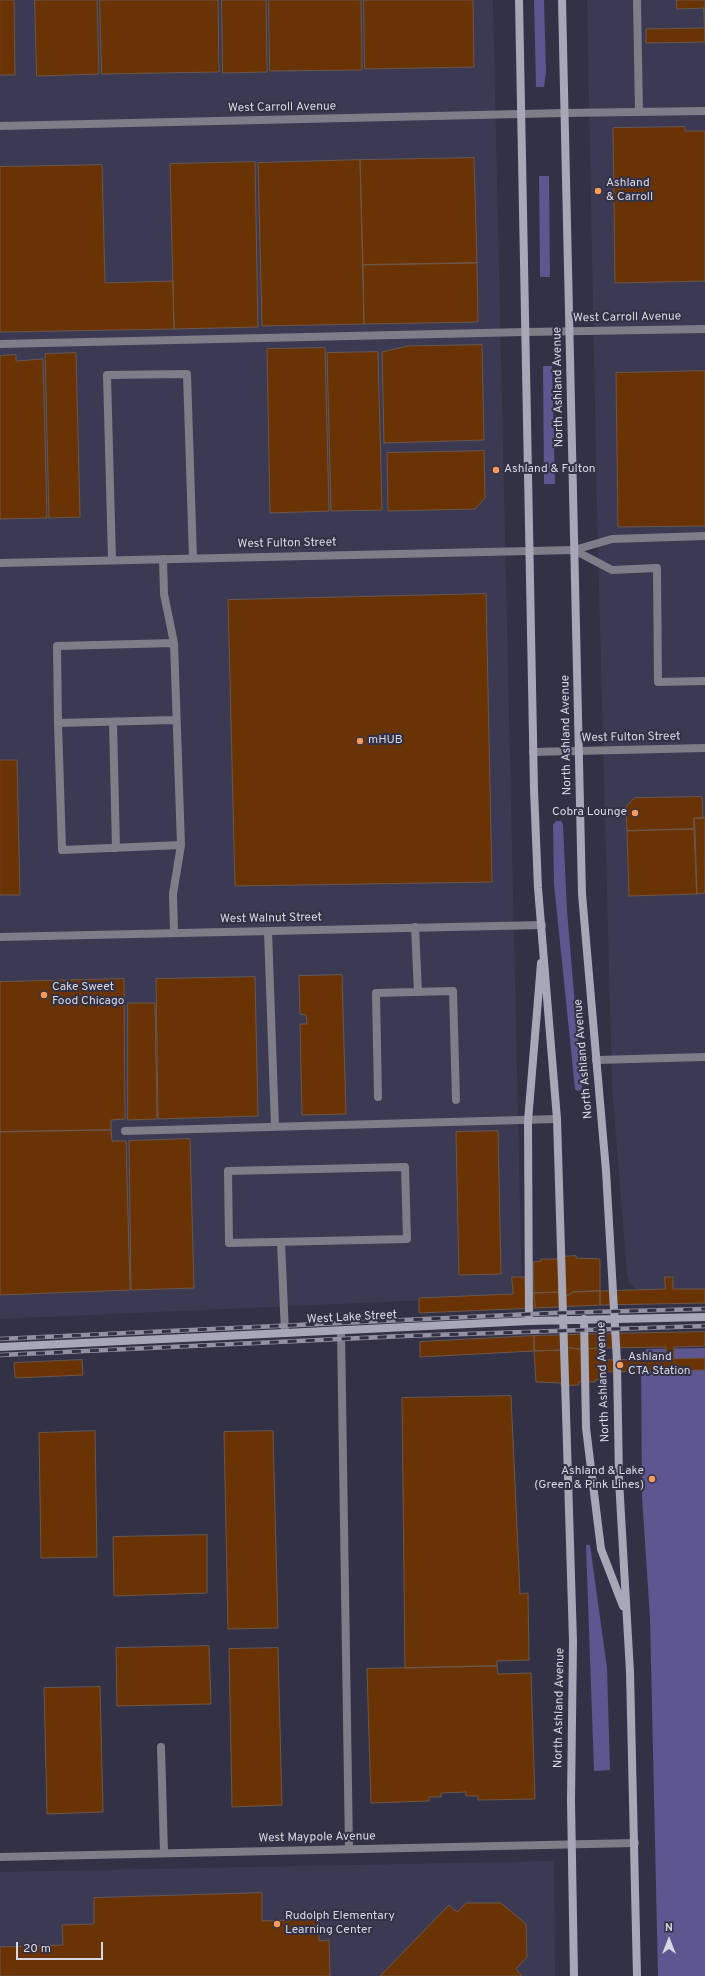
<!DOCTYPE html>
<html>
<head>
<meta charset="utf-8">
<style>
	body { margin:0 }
	#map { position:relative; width:705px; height:1976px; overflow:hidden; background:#333145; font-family:Overpass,sans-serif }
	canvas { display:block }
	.north { position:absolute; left:649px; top:1920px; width:40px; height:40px; -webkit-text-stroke:3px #333145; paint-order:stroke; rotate:0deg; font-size:11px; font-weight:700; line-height:16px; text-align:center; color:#d7d6e3 }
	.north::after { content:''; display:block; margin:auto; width:14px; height:18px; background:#d7d6e3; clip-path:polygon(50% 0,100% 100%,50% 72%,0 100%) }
	.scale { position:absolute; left:16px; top:1942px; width:87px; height:18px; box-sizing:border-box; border:2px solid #d7d6e3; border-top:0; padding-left:5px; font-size:12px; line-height:14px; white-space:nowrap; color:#d7d6e3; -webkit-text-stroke:3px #333145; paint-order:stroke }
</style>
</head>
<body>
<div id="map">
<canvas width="705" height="1976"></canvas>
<div class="north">N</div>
<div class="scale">20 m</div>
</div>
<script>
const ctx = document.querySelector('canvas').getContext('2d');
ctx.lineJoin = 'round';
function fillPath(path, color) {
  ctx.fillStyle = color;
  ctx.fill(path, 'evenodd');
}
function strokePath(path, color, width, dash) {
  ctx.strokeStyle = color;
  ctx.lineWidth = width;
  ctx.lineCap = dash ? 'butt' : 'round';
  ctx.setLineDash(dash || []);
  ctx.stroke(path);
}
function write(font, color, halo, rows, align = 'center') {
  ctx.font = font + ' Overpass,sans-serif';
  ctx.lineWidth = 4;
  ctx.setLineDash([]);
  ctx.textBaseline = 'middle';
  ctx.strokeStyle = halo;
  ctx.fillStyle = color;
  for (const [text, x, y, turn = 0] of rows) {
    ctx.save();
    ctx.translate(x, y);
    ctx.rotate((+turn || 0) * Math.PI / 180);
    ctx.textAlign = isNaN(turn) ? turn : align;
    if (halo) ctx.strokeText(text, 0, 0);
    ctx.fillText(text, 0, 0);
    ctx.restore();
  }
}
const built = new Path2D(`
	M0,0H493L522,1292L518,1296L0,1319Z
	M587,0H705V1290L639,1292L629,1283L627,1274L612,1086L597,510Z
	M554,1861L555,1976H0V1872Z`);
const green = new Path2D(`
	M534,0H544L546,72L544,87H536Z
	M539,176H549L550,277H540Z
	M543,366H552L555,484H544Z
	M556,821H561L563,824L567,911L582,1087L581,1090L577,1091L575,1089L554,884L553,825Z
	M705,1348V1976H658L650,1618L642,1497L641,1361L642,1352L647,1349Z
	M586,1545H590L607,1668L610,1770L594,1771Z`);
const building = new Path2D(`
	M0,0H14L15,75H0Z
	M35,0H97L99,74L37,76Z
	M100,0H218L219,72L102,74Z
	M222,0H266L267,72L223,73Z
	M269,0H361L362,70L270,71Z
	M364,0H473L474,67L365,69Z
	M677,0H705V8L677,9Z
	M704,8L705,42L646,43V29L704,28Z
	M685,127V131H705V281L615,283L613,128Z
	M474,158L477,263L363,265L360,160Z
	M360,160L364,324L262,326L258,163Z
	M255,162L258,327L174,329L170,164Z
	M102,165L105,283L173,281L174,329L0,332V167Z
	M477,263L478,322L364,324L363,265Z
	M482,345L484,440L384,443L382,352L408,346Z
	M325,348L329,511L270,513L267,349Z
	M378,352L382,510L331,511L327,353Z
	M76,353L80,517L49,518L45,354Z
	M16,355V361L43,359L47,518L0,519V356Z
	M705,371V526L618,527L616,373Z
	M484,451L485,498L475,509L388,511L387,453Z
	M486,594L492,882L235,886L228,600Z
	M0,760H17L20,895H0Z
	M702,797L703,818H694L695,829L627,831L626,807L634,798Z
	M694,818H705V893L697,894Z
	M695,829L697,894L629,896L627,831Z
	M342,975L346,1114L302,1115L300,1024H307L306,1015L300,1014L299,976Z
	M255,977L258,1116L158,1119L156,979Z
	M124,979L125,1119L111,1120V1130L0,1132V982Z
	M128,1003H155L157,1119L128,1120Z
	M111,1130L112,1141H126L130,1290L0,1295V1132Z
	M498,1131L501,1274L459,1275L456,1132Z
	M190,1139L194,1288L131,1290L129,1141Z
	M576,1256V1258L600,1259V1291L573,1292L569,1295H564L561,1292L534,1293L533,1262L541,1261V1259H557L558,1257Z
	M512,1277H525L526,1293H534L535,1308L419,1313V1298L513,1294Z
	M665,1277H673V1289H705V1303L600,1305V1291L665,1289Z
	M600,1291V1305L535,1308L534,1293L561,1292L564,1295H569L573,1292Z
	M705,1332V1346L674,1347V1359H666V1347L603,1348V1334Z
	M603,1334V1348L577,1349L566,1347L563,1350L534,1351V1336Z
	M534,1336V1351L420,1357V1342Z
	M566,1347L577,1349L603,1348V1360L705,1358V1370L603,1372V1379L595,1380V1382H579V1385L561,1386V1383L536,1382L534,1351L563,1350Z
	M82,1360L83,1375L15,1378L14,1363Z
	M511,1396L520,1594L528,1593L529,1660L497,1661V1666L405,1668L402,1398Z
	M95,1431L97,1557L41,1558L39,1433Z
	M273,1431L278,1628L228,1629L224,1432Z
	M207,1535V1593L114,1596L113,1537Z
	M209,1646L211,1704L117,1706L116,1648Z
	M278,1648L282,1805L232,1807L229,1649Z
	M497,1666L498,1674L531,1673L535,1799L478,1800V1796H466V1792L441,1793V1797H429V1801L371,1803L367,1669Z
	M100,1687L103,1812L47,1814L44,1688Z
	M262,1893V1921L318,1919L319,1941L329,1940L330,1976H0V1947L63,1945L62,1925L94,1924V1898Z
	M466,1903H501L526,1924L527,1957L516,1969L522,1976H380L449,1905L457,1912Z`);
const lane = new Path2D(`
	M637,0L639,112
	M564,113L705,111
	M0,344L526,332
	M574,550L612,570L657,568L658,682L705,681
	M574,550L612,539L705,536
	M163,559L164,594L174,643L181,845L173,894L174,933
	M112,560L107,375L187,374L193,558
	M174,643L57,646L58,723L175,720
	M113,722L116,848
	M58,723L62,850L181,845
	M415,927L418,992
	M268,931L275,1127
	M596,1060L705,1057
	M378,1097L376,993L453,991L456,1100
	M125,1131L557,1119
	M405,1167L407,1239L229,1243L228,1171Z
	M281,1242L285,1333
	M341,1331L349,1849
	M161,1747L164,1853`);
const street = new Path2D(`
	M0,126L564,113
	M526,332L705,329
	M0,563L574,550
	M533,752L705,748
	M0,937L542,925
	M0,1857L635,1843`);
const secondary = new Path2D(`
	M519,0L534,789L538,888L557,1119L573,1641L571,1800L574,1976
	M562,0L582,894L606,1171L617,1362L619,1480L630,1672L637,1976
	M584,1319L586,1428L601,1549L623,1606
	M529,1321L528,1121L541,963
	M0,1347L529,1321L705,1317`);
const rail = new Path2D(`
	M0,1339L553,1313L705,1309
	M0,1355L404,1336L705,1326`);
const markers = [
	[598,191,4,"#fe9c57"],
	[496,470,4,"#fe9c57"],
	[360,741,4,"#fe9c57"],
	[635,813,4,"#fe9c57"],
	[44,995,4,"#fe9c57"],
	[620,1365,4,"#fe9c57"],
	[652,1479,4,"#fe9c57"],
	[277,1924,4,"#fe9c57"]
];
const streetNames = [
	["West Carroll Avenue",282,108,-1],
	["West Carroll Avenue",627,318,-1],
	["North Ashland Avenue",559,387,-91],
	["West Fulton Street",287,544,-1],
	["North Ashland Avenue",567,735,-91],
	["West Fulton Street",631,738,-1],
	["West Walnut Street",271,919,-1],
	["North Ashland Avenue",584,1059,-95],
	["West Lake Street",352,1318,-3],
	["North Ashland Avenue",604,1382,-92],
	["North Ashland Avenue",560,1708,-89],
	["West Maypole Avenue",317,1838,-1]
];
const poiNames = [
	["Ashland",606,184],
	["& Carroll",606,198],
	["Ashland & Fulton",504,470],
	["mHUB",368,741],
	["Cobra Lounge",627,813,"right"],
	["Cake Sweet",52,988],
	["Food Chicago",52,1002],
	["Ashland",628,1358],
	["CTA Station",628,1372],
	["Ashland & Lake",644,1472,"right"],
	["(Green & Pink Lines)",644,1486,"right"],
	["Rudolph Elementary",285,1917],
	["Learning Center",285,1931]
];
fillPath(built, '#3c3953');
fillPath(green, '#5d568f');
fillPath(building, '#6a3304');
strokePath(building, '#6c584b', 1);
strokePath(lane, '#7e7d88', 8);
strokePath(street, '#7e7d88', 8);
strokePath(secondary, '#a7a7b7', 8);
strokePath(rail, '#9492a2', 4.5);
strokePath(rail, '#333145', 3, [9]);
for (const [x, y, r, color] of markers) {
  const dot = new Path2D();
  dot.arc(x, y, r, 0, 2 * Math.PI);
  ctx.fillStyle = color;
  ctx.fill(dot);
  strokePath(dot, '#333145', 1.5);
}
write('12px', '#d7d6e3', '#333145', streetNames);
write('12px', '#d7d6e3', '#333145', poiNames, 'left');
</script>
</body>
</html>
